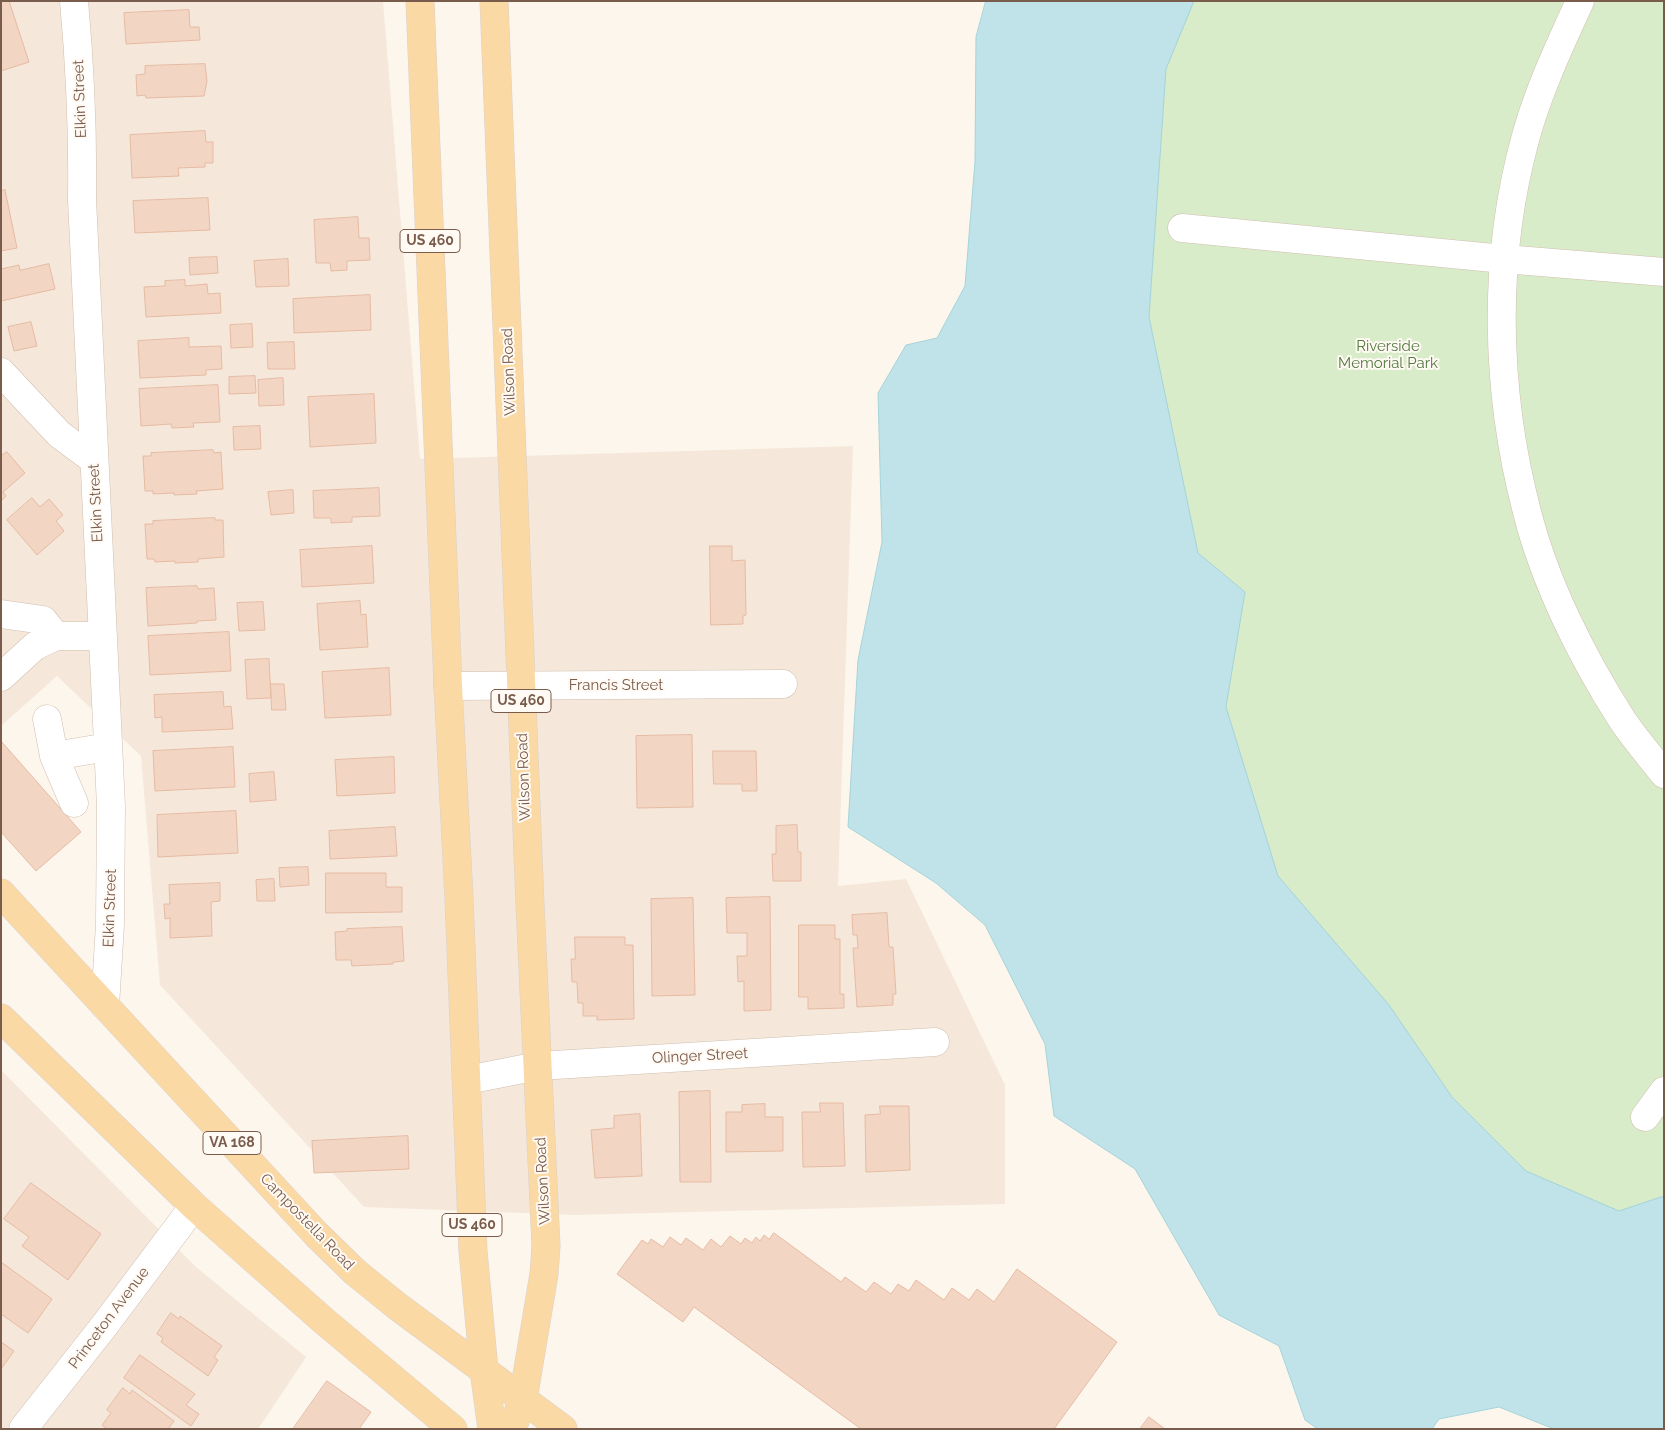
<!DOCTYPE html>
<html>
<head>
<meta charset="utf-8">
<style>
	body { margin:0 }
	#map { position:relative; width:1665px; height:1430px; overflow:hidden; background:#fdf6ec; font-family:Raleway,sans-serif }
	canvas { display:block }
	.frame { position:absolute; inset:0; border:2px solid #7a5c4d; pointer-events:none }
</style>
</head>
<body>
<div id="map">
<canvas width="1665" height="1430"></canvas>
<div class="frame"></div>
</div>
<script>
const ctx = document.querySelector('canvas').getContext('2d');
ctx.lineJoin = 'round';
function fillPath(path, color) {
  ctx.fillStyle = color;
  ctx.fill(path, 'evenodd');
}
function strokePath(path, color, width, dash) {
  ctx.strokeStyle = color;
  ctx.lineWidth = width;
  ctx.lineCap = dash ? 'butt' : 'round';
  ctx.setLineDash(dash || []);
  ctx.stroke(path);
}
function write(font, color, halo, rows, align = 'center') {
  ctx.font = font + ' Raleway,sans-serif';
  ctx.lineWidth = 4;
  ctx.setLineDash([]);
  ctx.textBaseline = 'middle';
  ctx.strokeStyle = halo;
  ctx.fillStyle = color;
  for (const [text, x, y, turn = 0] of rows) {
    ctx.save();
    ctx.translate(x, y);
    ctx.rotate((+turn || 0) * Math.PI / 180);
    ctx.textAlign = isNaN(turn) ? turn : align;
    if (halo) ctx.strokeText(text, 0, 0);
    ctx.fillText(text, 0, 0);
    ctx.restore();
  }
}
const residential = new Path2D(`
	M1,1H383L420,459L853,446L838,886L906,879L1005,1085V1204L575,1215L364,1207L160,985L141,756L57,676L1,726Z
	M1,1070L196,1267L306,1357L258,1429H1Z`);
const green = new Path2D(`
	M1162,1H1664V1286L1547,1248L1302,963L1136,581Z`);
const water = new Path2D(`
	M986,1H1194L1166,69L1149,317L1198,553L1245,592L1226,707L1278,876L1389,1005L1452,1097L1526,1171L1619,1211L1664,1196V1429H1554L1499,1407L1439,1419L1432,1429H1318L1305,1420L1279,1346L1219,1315L1135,1169L1054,1116L1045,1044L985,925L936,883L848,827L858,660L882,542L878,393L906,345L937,338L965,286L975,161L976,37Z`);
const building = new Path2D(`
	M1,1H9L29,62L1,71Z
	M189,10L190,27H199L200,40L126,44L124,13Z
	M205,64L207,81L204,96L146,98L145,95L137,96L136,75L145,74V66Z
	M205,131L206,142H213V163H205V167L178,168L179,176L132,178L130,135Z
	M5,190L17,248L1,251V191Z
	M208,198L210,230L135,233L133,201Z
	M358,217L359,238H369L370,260L347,261V270L331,271L330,263H316L314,220Z
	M217,257L218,273L190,275L189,258Z
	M288,259L289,286L256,287L254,261Z
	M49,264L55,289L1,301V269L19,265L20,270Z
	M185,280V286L207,284L208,294L220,293L221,313L146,317L144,287L165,286V281Z
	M370,295L371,330L294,333L293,299Z
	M31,322L37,346L14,351L8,327Z
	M252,324L253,347L231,348L230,325Z
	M189,338V347L221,346L222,369L206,370V375L140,378L138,341Z
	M294,342L295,369H268L267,343Z
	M255,376L256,393L229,394V377Z
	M283,378L284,405L259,406L258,380Z
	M218,385L220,422L193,423L194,427L172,428L171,424L141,426L139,389Z
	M374,394L376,443L310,447L308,397Z
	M260,426L261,449L234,450L233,427Z
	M213,450L214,453L221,452L223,489L196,491L197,494L174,495V493L153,494V491H145L143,456H151V453Z
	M7,452L25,473L3,492L6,496L1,501V456Z
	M379,488L380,516L352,517V522L331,523V518H314L313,491Z
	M293,490L294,513L271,515L268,492Z
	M32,498L40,507L49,499L63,515L56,521L64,531L37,555L7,520Z
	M215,518V520H223L224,557L198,559V562L175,563V561L155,562L154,559H147L145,524H153V521Z
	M372,546L374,583L302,587L300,550Z
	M710,546H732V561L745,560L746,615L743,616V624L711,625Z
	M197,586L198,589L214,588L216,620L197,621V623L148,626L146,588Z
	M360,601L361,615L366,614L368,647L320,650L317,604Z
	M263,602L265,630L239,631L237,603Z
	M229,632L231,671L150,675L148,636Z
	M269,659L271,698L247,699L245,660Z
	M389,668L391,715L325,718L322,672Z
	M271,684H284L286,710H272Z
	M223,692L224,707L231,706L233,729L162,732V717L155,718L154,695Z
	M692,735L693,807L637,808L636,736Z
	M1,741L81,832L36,871L1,832Z
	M233,747L235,787L155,791L153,751Z
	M713,751H756L757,791H742V784H714Z
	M394,757L395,793L337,796L335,760Z
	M274,772L276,800L250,802L249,774Z
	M236,811L238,853L158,857L157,815Z
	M797,825L798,852H801V881H773L772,854H776V826Z
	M395,827L397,856L330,859L329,831Z
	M308,867L309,885L280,887L279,868Z
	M326,873H386V887H402V912L326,913Z
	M274,879L275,901H257L256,880Z
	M220,883V901L211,902L212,936L170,938V918L165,919L164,904H170L169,885Z
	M770,897L771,1010L744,1011V981L738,982L737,956H747V933H727L726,898Z
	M693,898L695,995L652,996L651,899Z
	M887,913L889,947H893L896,994H893V1005L857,1007L853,948H858L857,935H853L852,915Z
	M799,925H835V939H840V994H844V1008L808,1009V997H799Z
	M402,927L404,961L393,962V964L352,966L351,960H336L335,932L347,931V929Z
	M575,937H625V945H633L634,1019L597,1020V1016H583V1003H578L577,982H572L571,959H575Z
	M710,1091L711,1182H680L679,1092Z
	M820,1103H843L845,1166L803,1167L802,1112H820Z
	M765,1104V1117H783V1151L726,1152V1112H742V1105Z
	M880,1106H909L910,1170L866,1172L865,1115L880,1114Z
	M640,1114L642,1176L595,1178L591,1130L614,1128V1116Z
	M408,1136L409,1169L314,1173L312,1141Z
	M31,1183L101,1234L68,1280L22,1246L29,1237L4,1219Z
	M774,1233L841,1282L845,1277L866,1292L874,1282L891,1294L898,1284L909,1291L916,1280L944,1300L952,1288L969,1300L977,1289L994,1302L1017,1269L1117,1342L1054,1429H861L694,1307L683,1322L617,1274L642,1240L648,1244L651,1239L663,1247L670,1237L681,1245L686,1238L703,1250L711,1239L721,1247L730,1236L741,1244L745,1238L752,1243L756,1237L760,1241L764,1235L769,1239Z
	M1,1262L52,1299L28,1333L1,1314Z
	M171,1313L179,1319L180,1316L222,1346L214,1357L218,1360L208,1376L161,1342L163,1338L157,1334Z
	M1,1342L14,1351L1,1369Z
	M140,1355L195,1394L186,1405L199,1414L191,1426L124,1378Z
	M327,1381L371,1412L359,1429H293Z
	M123,1388L130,1394L132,1390L174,1421L168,1429H107L102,1425L111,1413L107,1410Z
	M1149,1417L1165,1429H1140Z`);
const minor = new Path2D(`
	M74,1C80,67 83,133 82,199L111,806L110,924L105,1006
	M1580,1C1560,45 1539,89 1526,136C1492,258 1495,390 1527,512C1545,583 1582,657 1621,718C1634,738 1650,756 1664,774
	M1182,228L1504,259L1664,272
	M1,372L59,434L94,460
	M1,614L43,620L56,636
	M1,677L35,646L56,636H103
	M448,686L783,684
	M47,719L54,756L74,803
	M54,756L108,747
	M467,1080L538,1066L935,1042
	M1645,1117L1664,1091
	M23,1429L104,1326L194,1206`);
const major = new Path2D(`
	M420,1L448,686L459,898L473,1251L484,1370L492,1429
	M494,1L530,905L546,1246L544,1274L523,1399L512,1429
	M1,893L317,1235L355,1272L397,1306L563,1429
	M1,1018L194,1206L324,1321L453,1429`);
const shields = [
	[430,241,60],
	[521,701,60],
	[232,1143,58],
	[472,1225,60]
];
const shieldNames = [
	["US 460",430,241],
	["US 460",521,701],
	["VA 168",232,1143],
	["US 460",472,1225]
];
const streetNames = [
	["Elkin Street",80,99,-92],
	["Wilson Road",509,372,-92],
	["Elkin Street",96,503,-93],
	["Francis Street",616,685],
	["Wilson Road",524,777,-92],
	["Elkin Street",110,908,-88],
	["Olinger Street",700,1056,-3],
	["Wilson Road",543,1181,-93],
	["Campostella Road",307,1222,46],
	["Princeton Avenue",109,1318,-53]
];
const parkNames = [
	["Riverside",1388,346],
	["Memorial Park",1388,363]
];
fillPath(residential, '#f5e8da');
fillPath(green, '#d8ecc9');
fillPath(water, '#bfe3e8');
strokePath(water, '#a5d3da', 1);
fillPath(building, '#f3d5c3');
strokePath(building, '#e6bba3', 1);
strokePath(minor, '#d1beb0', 29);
strokePath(major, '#dad1cd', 29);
strokePath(minor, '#fff', 28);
strokePath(major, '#fbd9a5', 28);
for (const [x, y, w] of shields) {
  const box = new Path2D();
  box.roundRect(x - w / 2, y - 11.5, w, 23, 4);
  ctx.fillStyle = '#fffaf3';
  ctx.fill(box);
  strokePath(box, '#7a5c4d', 1);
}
write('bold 14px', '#7a5c4d', null, shieldNames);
write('15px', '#7a5c4d', '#fffaf3', streetNames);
write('15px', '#537a41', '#fffaf3', parkNames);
</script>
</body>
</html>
